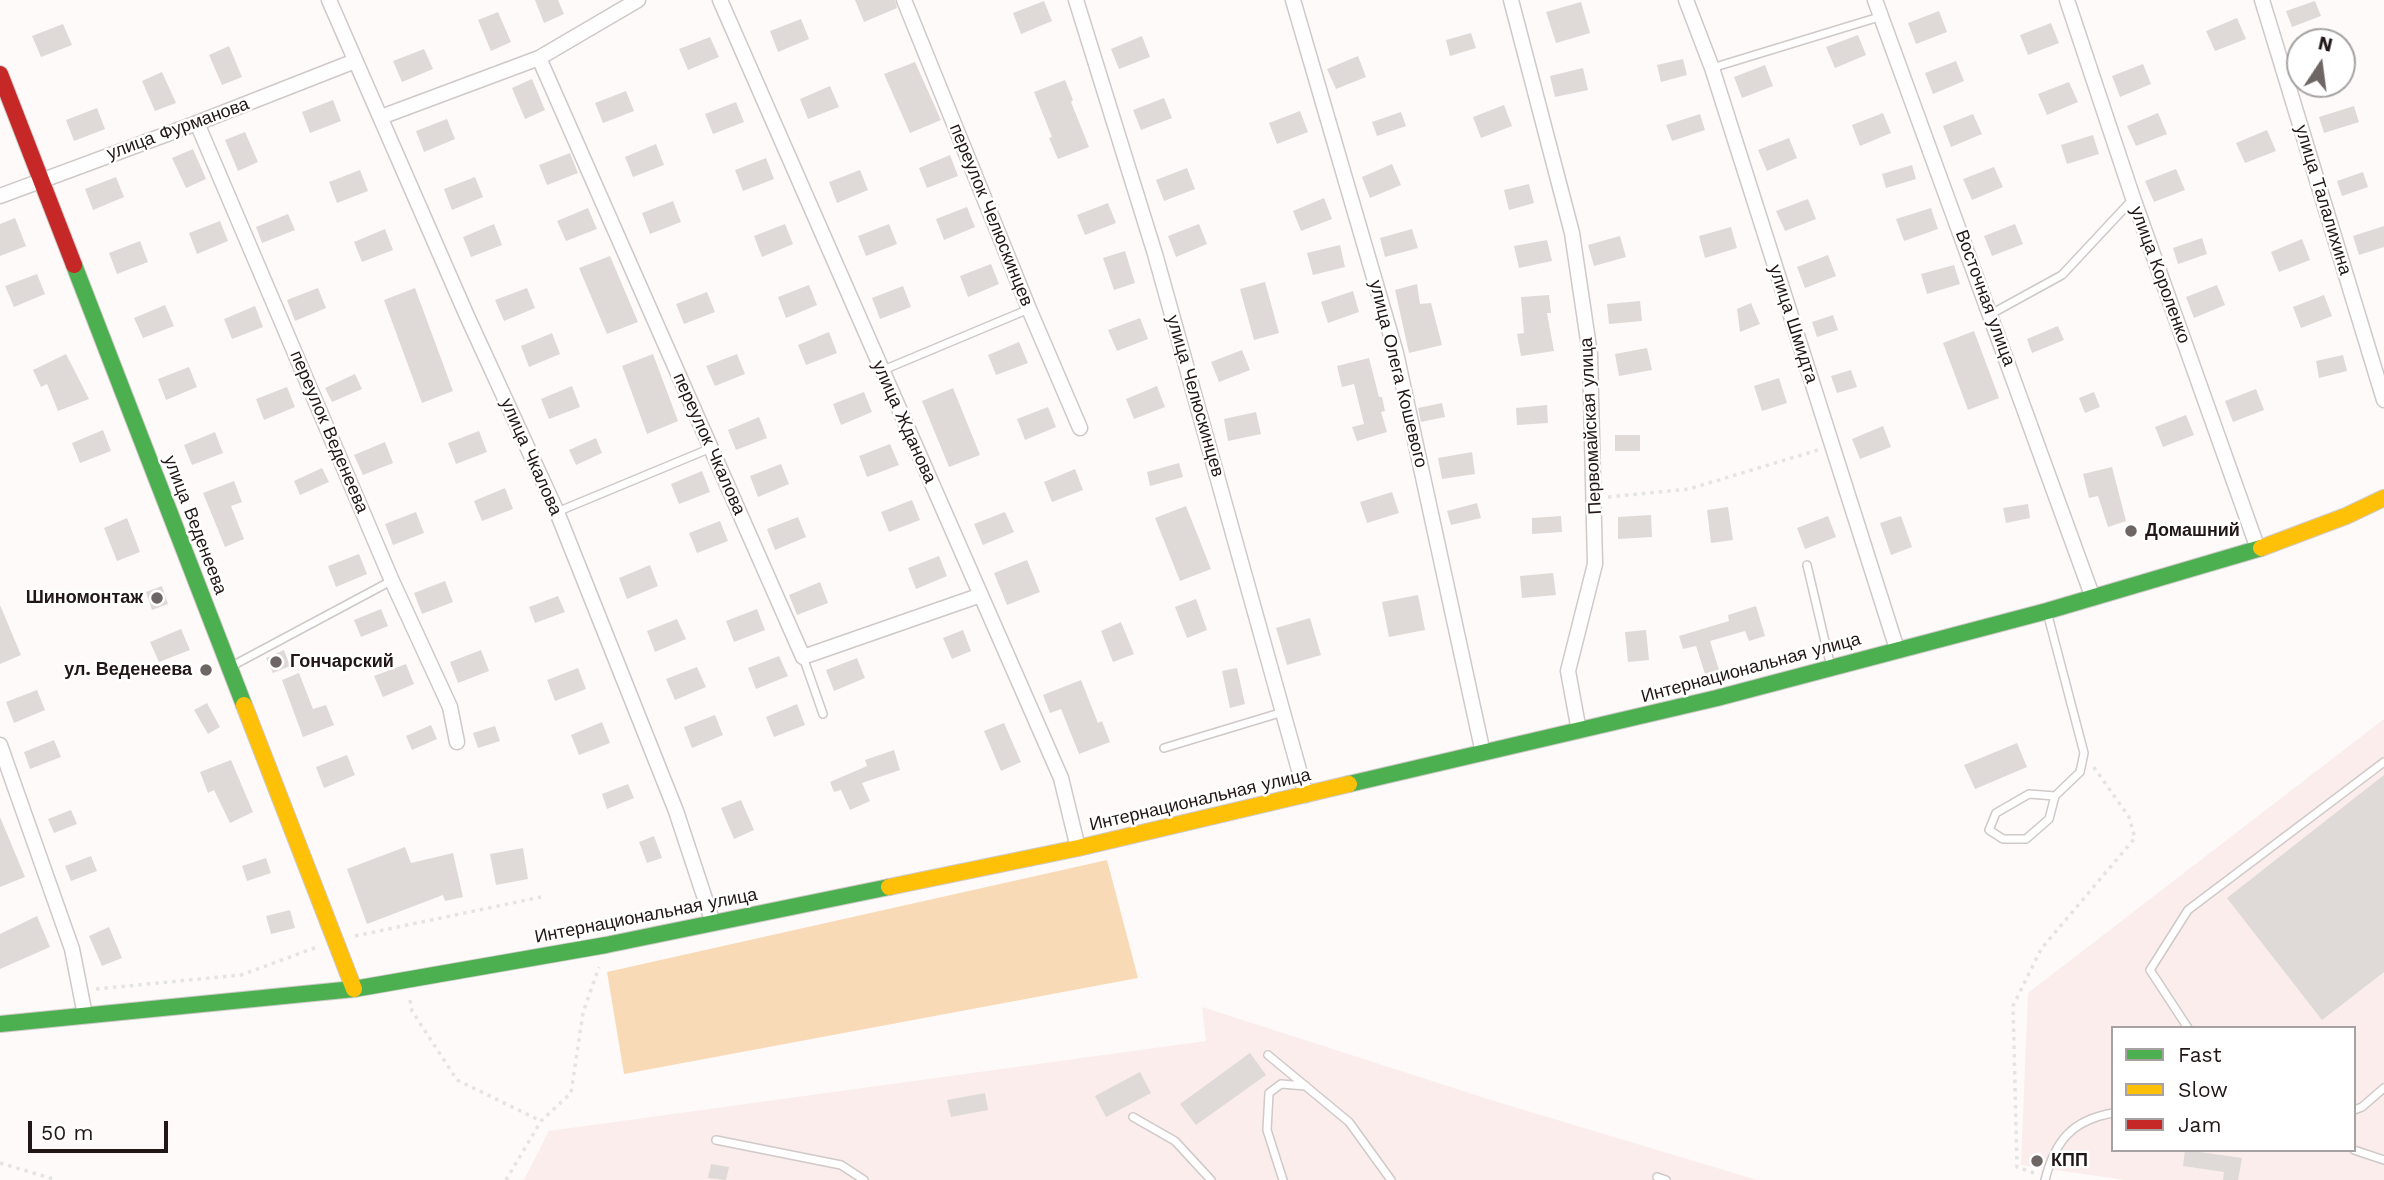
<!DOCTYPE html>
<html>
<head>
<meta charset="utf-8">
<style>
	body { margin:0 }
	#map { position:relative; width:2384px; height:1180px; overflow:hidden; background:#fdfaf9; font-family:"Work Sans",sans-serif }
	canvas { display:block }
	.legend { position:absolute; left:2111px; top:1026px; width:245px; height:126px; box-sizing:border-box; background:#fff; border:2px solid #a6a2a2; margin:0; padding:9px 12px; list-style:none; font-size:21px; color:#201716 }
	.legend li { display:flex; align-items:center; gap:14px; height:35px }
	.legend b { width:35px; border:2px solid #a6a2a2 }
	.north { position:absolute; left:2286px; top:28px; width:70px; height:70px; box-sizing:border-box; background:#fff; border:2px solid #a6a2a2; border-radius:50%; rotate:13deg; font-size:19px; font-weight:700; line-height:28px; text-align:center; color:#201716 }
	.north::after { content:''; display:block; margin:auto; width:24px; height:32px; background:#6d6665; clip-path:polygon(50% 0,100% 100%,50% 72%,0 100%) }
	.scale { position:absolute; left:28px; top:1121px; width:140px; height:32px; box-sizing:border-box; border:4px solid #201716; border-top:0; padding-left:9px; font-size:21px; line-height:24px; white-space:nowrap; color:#201716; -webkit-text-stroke:5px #fff; paint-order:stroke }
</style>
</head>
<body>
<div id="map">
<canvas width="2384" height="1180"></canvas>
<ul class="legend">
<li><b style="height:9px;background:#4caf50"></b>Fast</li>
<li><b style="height:9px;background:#ffc107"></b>Slow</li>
<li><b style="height:9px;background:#c62828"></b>Jam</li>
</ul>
<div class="north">N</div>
<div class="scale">50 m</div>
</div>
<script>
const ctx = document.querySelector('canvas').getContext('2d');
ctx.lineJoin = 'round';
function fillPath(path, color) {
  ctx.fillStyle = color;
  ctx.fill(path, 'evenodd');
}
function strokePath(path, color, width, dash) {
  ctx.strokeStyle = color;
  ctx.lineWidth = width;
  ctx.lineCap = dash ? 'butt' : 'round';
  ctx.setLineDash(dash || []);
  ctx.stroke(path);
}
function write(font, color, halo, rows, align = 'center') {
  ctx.font = font + ' "Work Sans",sans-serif';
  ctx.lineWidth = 5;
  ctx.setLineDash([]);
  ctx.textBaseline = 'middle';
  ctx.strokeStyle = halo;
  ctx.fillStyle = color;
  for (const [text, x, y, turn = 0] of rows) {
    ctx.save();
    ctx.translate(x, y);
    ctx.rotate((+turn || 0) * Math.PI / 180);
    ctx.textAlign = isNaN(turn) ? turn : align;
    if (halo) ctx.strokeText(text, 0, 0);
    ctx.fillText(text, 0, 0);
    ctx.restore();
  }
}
const built = new Path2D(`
	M2384,719V1180H2125L2021,1165L2028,993ZM2113,1028H2354V1150H2113Z
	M1202,1007L1494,1101L1757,1180H524L549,1131L1206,1041Z`);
const green = new Path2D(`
	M1107,860L1138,978L624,1074L607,972Z`);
const building = new Path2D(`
	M535,0H558L564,14L544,23Z
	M855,0H895L897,8L864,22Z
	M1044,1L1052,21L1021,34L1013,13Z
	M2315,1L2321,16L2292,27L2286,11Z
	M1581,2L1590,33L1556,43L1546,12Z
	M1939,11L1947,32L1916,44L1908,23Z
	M498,12L511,42L491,51L478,20Z
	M2237,18L2246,39L2215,51L2206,31Z
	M801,19L809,39L778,52L770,31Z
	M2051,23L2059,43L2028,55L2020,35Z
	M63,24L72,45L41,57L32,36Z
	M1471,33L1476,48L1450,56L1446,40Z
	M1858,35L1866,55L1835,68L1826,47Z
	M1142,36L1150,57L1119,69L1111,49Z
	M710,37L719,57L688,70L679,49Z
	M229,46L242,77L222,85L209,55Z
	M424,49L433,69L402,82L393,61Z
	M1358,56L1366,77L1336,89L1327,69Z
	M1683,59L1687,75L1661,82L1657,65Z
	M1956,61L1964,81L1933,94L1925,73Z
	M915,62L941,120L910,133L884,74Z
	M2143,64L2151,84L2120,97L2112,76Z
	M1765,65L1773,86L1742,98L1734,77Z
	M1583,68L1588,90L1555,97L1550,76Z
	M162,72L176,103L155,111L142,81Z
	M532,79L545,110L525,119L512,88Z
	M1065,80L1073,100L1071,102L1089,147L1058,159L1049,138L1052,137L1034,92Z
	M2069,82L2078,102L2047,115L2038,94Z
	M830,86L839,107L808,119L800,99Z
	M626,91L634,111L603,123L595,103Z
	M1164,98L1172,118L1141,130L1133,110Z
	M333,100L341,121L310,133L302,112Z
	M736,102L744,122L713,134L705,114Z
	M1504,105L1512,126L1481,138L1473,117Z
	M2354,106L2359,122L2324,133L2319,117Z
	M97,108L105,129L74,141L66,120Z
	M1300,111L1308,132L1277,144L1269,123Z
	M1401,112L1406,126L1377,136L1372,122Z
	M1883,113L1891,133L1860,146L1852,125Z
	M2158,113L2167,134L2136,146L2127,126Z
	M1700,114L1705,130L1672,141L1666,125Z
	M1973,114L1982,134L1951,147L1943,126Z
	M447,119L455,139L424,152L416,131Z
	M2267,130L2276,151L2245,163L2236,143Z
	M245,132L258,162L238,171L225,140Z
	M2093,135L2099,154L2067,164L2061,145Z
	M1789,138L1797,158L1767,171L1758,150Z
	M656,144L664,165L633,177L625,157Z
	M193,149L206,179L186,188L172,158Z
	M570,153L578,173L547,185L539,165Z
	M950,155L958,176L927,188L919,168Z
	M766,158L774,179L743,191L735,170Z
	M1392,164L1401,185L1370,198L1362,177Z
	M1912,165L1916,179L1886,188L1882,174Z
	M1994,167L2003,187L1972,200L1963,179Z
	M1187,168L1195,189L1164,201L1156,180Z
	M2176,169L2185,190L2154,202L2145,181Z
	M360,170L368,191L337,203L329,182Z
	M860,170L868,190L837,203L829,182Z
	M2363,172L2368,187L2342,196L2337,181Z
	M116,177L124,197L93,210L85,189Z
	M475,177L483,197L452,210L444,189Z
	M1529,184L1534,203L1509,210L1504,190Z
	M1324,198L1332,219L1301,231L1293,211Z
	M1808,199L1816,219L1785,231L1776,211Z
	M673,201L681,222L650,234L642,213Z
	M1108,203L1116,223L1085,235L1077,215Z
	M967,207L975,227L944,240L936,219Z
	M588,208L597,229L566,241L557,221Z
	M1931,208L1938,229L1904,241L1896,219Z
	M288,214L295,230L262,243L256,227Z
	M15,218L26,246L0,256V224Z
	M220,221L228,241L197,254L189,233Z
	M494,224L502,245L471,257L463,237Z
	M785,224L793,244L762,257L754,236Z
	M889,224L897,244L866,256L858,236Z
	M1199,224L1207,244L1176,257L1168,236Z
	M2015,224L2023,244L1992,256L1984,236Z
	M2384,226V247L2359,255L2353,236Z
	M1731,227L1737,248L1705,258L1699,236Z
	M385,229L393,250L362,262L354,242Z
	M1412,229L1418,248L1385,257L1380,238Z
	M1620,236L1626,257L1594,266L1588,245Z
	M2202,238L2207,254L2178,264L2173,248Z
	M2302,239L2310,260L2279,272L2271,252Z
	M1547,240L1552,261L1519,268L1514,246Z
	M140,241L148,262L117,274L109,253Z
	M1340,245L1345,267L1313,275L1307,253Z
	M1125,251L1135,283L1114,290L1103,258Z
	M1828,255L1836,276L1805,288L1797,267Z
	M610,256L638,322L607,334L579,268Z
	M991,264L999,284L968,297L960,276Z
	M1954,265L1960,284L1927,294L1921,274Z
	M37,274L45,294L14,307L5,286Z
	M1265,282L1279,333L1254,340L1240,289Z
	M1417,284L1420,304L1431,303L1442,345L1409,353L1395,290Z
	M809,285L817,305L786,318L778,297Z
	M2217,285L2225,305L2194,318L2186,297Z
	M903,286L911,307L880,319L872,298Z
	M318,288L326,308L295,321L287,300Z
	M415,288L453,391L422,403L384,300Z
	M527,288L535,308L504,321L495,300Z
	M1353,291L1359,312L1328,323L1321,302Z
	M707,292L715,312L684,324L676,304Z
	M1549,295L1551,313H1547L1554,351L1521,356L1517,334L1524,333L1521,297Z
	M2324,295L2332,316L2301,328L2293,307Z
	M1640,301L1642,321L1609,324L1607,304Z
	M1751,303L1760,324L1740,332L1737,309Z
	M165,305L174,326L143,338L134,318Z
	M255,306L263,327L232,339L224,319Z
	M1833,315L1838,330L1817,337L1812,322Z
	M1140,318L1148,339L1117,351L1108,330Z
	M2058,326L2064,340L2032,353L2027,339Z
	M1974,331L1999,398L1968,410L1943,343Z
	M829,332L837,353L806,365L798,345Z
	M552,333L560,354L529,367L521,346Z
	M1019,342L1028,363L996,375L988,355Z
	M1647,348L1652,370L1619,376L1615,354Z
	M1242,350L1250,370L1219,382L1211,362Z
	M66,354L89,399L58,411L47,384L41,387L33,370Z
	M653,354L678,421L647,434L622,366Z
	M737,354L745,374L715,386L706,366Z
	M2343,355L2347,371L2319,378L2316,361Z
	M1369,358L1379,397H1382L1385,411L1381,412L1387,432L1357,441L1352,427L1364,424L1354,384L1342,387L1337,366Z
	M189,367L197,387L166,400L158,379Z
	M1851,370L1857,387L1837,393L1831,376Z
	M355,374L362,389L332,402L325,388Z
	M1779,378L1787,403L1762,411L1754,386Z
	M572,386L580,407L549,419L541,399Z
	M1157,386L1165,407L1134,419L1126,399Z
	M287,387L295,407L264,420L256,399Z
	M953,388L980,455L949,467L922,401Z
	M2256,389L2264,410L2233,422L2225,401Z
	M864,392L872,412L841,425L833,404Z
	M2094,392L2100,407L2085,413L2079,398Z
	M1442,403L1445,417L1421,422L1418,408Z
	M1547,405L1548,423L1517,425L1516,408Z
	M1048,407L1056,427L1025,440L1017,419Z
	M1256,412L1261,434L1228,441L1224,419Z
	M2186,415L2194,435L2163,447L2155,427Z
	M759,417L767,438L736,450L728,430Z
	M1883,426L1891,447L1860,459L1852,439Z
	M103,430L111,451L80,463L72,443Z
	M479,431L487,452L456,464L448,443Z
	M215,432L223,453L192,465L184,445Z
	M1615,435H1640V451H1615Z
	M596,438L602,453L576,465L569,450Z
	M385,442L393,463L363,475L354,455Z
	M890,444L899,465L867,477L859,456Z
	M1472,452L1475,474L1442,479L1438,458Z
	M1179,463L1183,477L1150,486L1147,472Z
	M781,464L789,484L758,497L750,476Z
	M2112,467L2126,521L2108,527L2098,496L2089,498L2083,474Z
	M322,468L329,482L300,495L294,481Z
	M1075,469L1083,490L1052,502L1044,482Z
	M702,471L710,492L679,504L671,484Z
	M234,481L242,502L231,506L244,539L225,547L203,493Z
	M505,488L513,509L482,521L474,501Z
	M1392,492L1399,513L1367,523L1360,502Z
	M912,500L920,520L889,532L881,512Z
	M1477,503L1481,518L1451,525L1447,511Z
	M2028,504L2030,518L2006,523L2003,508Z
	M1186,506L1211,569L1180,581L1155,518Z
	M1728,507L1733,540L1711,543L1707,510Z
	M416,512L424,533L393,545L385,524Z
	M1005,512L1014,532L983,545L974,524Z
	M1651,515L1652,537L1618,539V517Z
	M1561,516L1562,532L1532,534V518Z
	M1828,516L1836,537L1805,549L1797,528Z
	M1901,516L1912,547L1891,555L1880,523Z
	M798,517L806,537L775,550L767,529Z
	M127,518L140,552L117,561L104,528Z
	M720,521L728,541L697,553L689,533Z
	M359,554L367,574L336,587L328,566Z
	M939,556L947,576L916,589L908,568Z
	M1027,560L1040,592L1007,605L994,573Z
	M650,565L658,586L627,599L619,578Z
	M1553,573L1556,595L1522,598L1520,576Z
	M445,581L453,602L422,614L414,593Z
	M820,582L828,603L797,615L789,595Z
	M162,586L168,604L152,610L146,592Z
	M1418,595L1425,630L1389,637L1382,602Z
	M558,596L565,612L535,623L529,607Z
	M1196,599L1207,630L1187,638L1175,607Z
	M0,605L21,655L0,664Z
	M1756,606L1765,636L1749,641L1745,631L1710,641L1719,670L1705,674L1696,646L1683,649L1679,636L1729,621L1728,615Z
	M381,609L388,626L361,637L354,620Z
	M757,609L765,630L734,642L726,621Z
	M1310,618L1321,655L1287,665L1276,628Z
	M677,619L686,639L655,652L647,631Z
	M1121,622L1134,654L1113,662L1101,631Z
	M181,629L190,650L159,662L150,642Z
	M963,630L971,651L952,659L943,638Z
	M1646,630L1649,660L1628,662L1625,632Z
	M284,650L290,666L273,673L266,658Z
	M481,650L489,671L458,683L450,662Z
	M779,656L788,676L756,689L748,668Z
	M857,658L865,678L834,691L826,670Z
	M406,664L414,684L383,697L374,676Z
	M697,667L706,687L675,700L666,679Z
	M578,668L586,689L555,701L547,680Z
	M1237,668L1245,704L1230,708L1222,671Z
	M299,673L313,709L326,705L334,725L303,737L282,680Z
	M1081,680L1098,723L1102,721L1110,742L1079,754L1061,709L1050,713L1043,695Z
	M37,690L45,710L14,723L6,702Z
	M207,703L220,727L208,734L194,710Z
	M797,704L805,725L774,737L766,717Z
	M715,715L723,735L692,748L684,727Z
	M602,722L610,743L579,755L571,735Z
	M1004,723L1021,762L1001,771L984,731Z
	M431,725L437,739L412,750L406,736Z
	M495,726L500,741L478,748L473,733Z
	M54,740L61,757L30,769L24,752Z
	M2017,743L2027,767L1975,789L1964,765Z
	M894,750L900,770L862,783L870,801L850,810L841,790L834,792L830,782L867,766L865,760Z
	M347,755L355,775L324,788L316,767Z
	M231,760L253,812L230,823L214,790L208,793L200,772Z
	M2384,775V972L2322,1020L2227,898Z
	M628,784L634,798L607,809L602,794Z
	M741,800L754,830L734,839L721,808Z
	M71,810L77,824L54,833L48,819Z
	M0,817L25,877L0,887Z
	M654,836L662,858L647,863L639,842Z
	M405,847L411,863L453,853L463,897L445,901L443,895L367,924L347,869Z
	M523,848L528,879L496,885L490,854Z
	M91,856L97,871L71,881L65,866Z
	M266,858L271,873L247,881L242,866Z
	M290,910L295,928L271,934L266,916Z
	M37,916L50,947L0,969V934Z
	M109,927L122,958L102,966L89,936Z
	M1250,1053L1266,1075L1196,1125L1180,1104Z
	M1140,1072L1151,1093L1106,1117L1095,1096Z
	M985,1093L988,1110L951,1117L947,1100Z
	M2185,1150L2242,1158L2238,1180H2223L2224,1172L2183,1166Z
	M711,1164L729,1167L726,1180L708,1178Z`);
const path = new Path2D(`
	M1608,497L1689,489L1818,450
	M355,936L541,897
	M96,989L241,975L317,947
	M410,1000L412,1011L457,1080L541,1121
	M0,1163L57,1180
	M2034,1173L2017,1167L2013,1006L2041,949L2135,838L2129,817L2093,766
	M506,1180L541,1121L571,1093L583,1013L599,967`);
const lane = new Path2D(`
	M1712,68L1879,17
	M1991,314L2062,275L2133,199
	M881,371L1029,309
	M557,512L711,448
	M1807,565L1831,667
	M2047,612L2084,753L2080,772L2055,796L2049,819L2026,839H2003L1989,830L1996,813L2029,794L2055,796
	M803,657L823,714
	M232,666L391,581
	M1164,748L1283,712
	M2188,1028L2150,970L2188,910L2384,762
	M1268,1055L1349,1122L1391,1180
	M2354,1110L2362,1107L2384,1088
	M1133,1117L1175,1141L1211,1180
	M716,1140L841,1165L864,1180
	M2354,1150L2384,1160
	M1657,1177L1666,1180
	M1283,1180L1267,1130L1269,1093L1281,1084L1306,1086
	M2045,1180C2055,1141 2072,1120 2113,1113`);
const street = new Path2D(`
	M329,0L467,316L557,512L676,811L713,923
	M720,0L1061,778L1078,848
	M904,0L1029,309L1080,428
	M1076,0L1155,254L1306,795
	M1293,0L1396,353L1483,753
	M1511,0L1572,233L1590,354L1595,564L1568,671L1579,731
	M1686,0L1712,68L1897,649
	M1875,0L2093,598
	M2067,0L2133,198L2258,549
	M2262,0L2384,400
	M539,58L803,657L981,595
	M381,117L539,58L638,0
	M197,123L392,581L450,707L457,742
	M0,196L197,123L355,61
	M0,745L72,949L85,1015`);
const fast = new Path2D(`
	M74,265L244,705
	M1349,784L1717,698L2047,611L2261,548
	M0,1024L354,989L606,945L889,887`);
const slow = new Path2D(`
	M2261,548L2346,516L2384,498
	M244,705L354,989
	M889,887L1078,848L1349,784`);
const jam = new Path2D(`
	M0,74L74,265`);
const markers = [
	[2131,531,7,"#6d6665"],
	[157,598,7,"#6d6665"],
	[276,662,7,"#6d6665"],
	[206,670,7,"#6d6665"],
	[2037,1161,7,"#6d6665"]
];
const streetNames = [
	["улица Фурманова",178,129,-20],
	["улица Талалихина",2323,200,73],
	["переулок Челюскинцев",991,215,68],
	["улица Короленко",2160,275,70],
	["Восточная улица",1985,298,70],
	["улица Шмидта",1793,324,72],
	["улица Олега Кошевого",1398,374,76],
	["улица Челюскинцев",1195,396,74],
	["улица Жданова",904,422,66],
	["Первомайская улица",1591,426,-93],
	["переулок Веденеева",329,432,67],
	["переулок Чкалова",709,444,66],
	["улица Чкалова",531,457,66],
	["улица Веденеева",195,525,69],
	["Интернациональная улица",1751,668,-15],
	["Интернациональная улица",1200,800,-13],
	["Интернациональная улица",646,916,-11]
];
const poiNames = [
	["Домашний",2145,531],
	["Шиномонтаж",143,598,"right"],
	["Гончарский",290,662],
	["ул. Веденеева",192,670,"right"],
	["КПП",2051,1161]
];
fillPath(built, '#faedeb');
fillPath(green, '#f9dab7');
fillPath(building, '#dfdad7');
strokePath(lane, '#cfc9c8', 10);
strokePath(street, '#cfc9c8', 17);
strokePath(fast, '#cfc9c8', 18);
strokePath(slow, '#cfc9c8', 18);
strokePath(jam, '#cfc9c8', 18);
strokePath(path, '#e5e4e4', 3.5, [3.5, 5]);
strokePath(lane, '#fffefe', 7);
strokePath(street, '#fffefe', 14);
strokePath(fast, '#4caf50', 16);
strokePath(slow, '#ffc107', 16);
strokePath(jam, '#c62828', 16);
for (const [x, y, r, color] of markers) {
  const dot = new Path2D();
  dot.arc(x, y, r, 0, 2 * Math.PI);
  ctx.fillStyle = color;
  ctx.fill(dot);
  strokePath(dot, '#fff', 2.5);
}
write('18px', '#201716', '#fff', streetNames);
write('bold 18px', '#201716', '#fff', poiNames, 'left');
</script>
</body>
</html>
